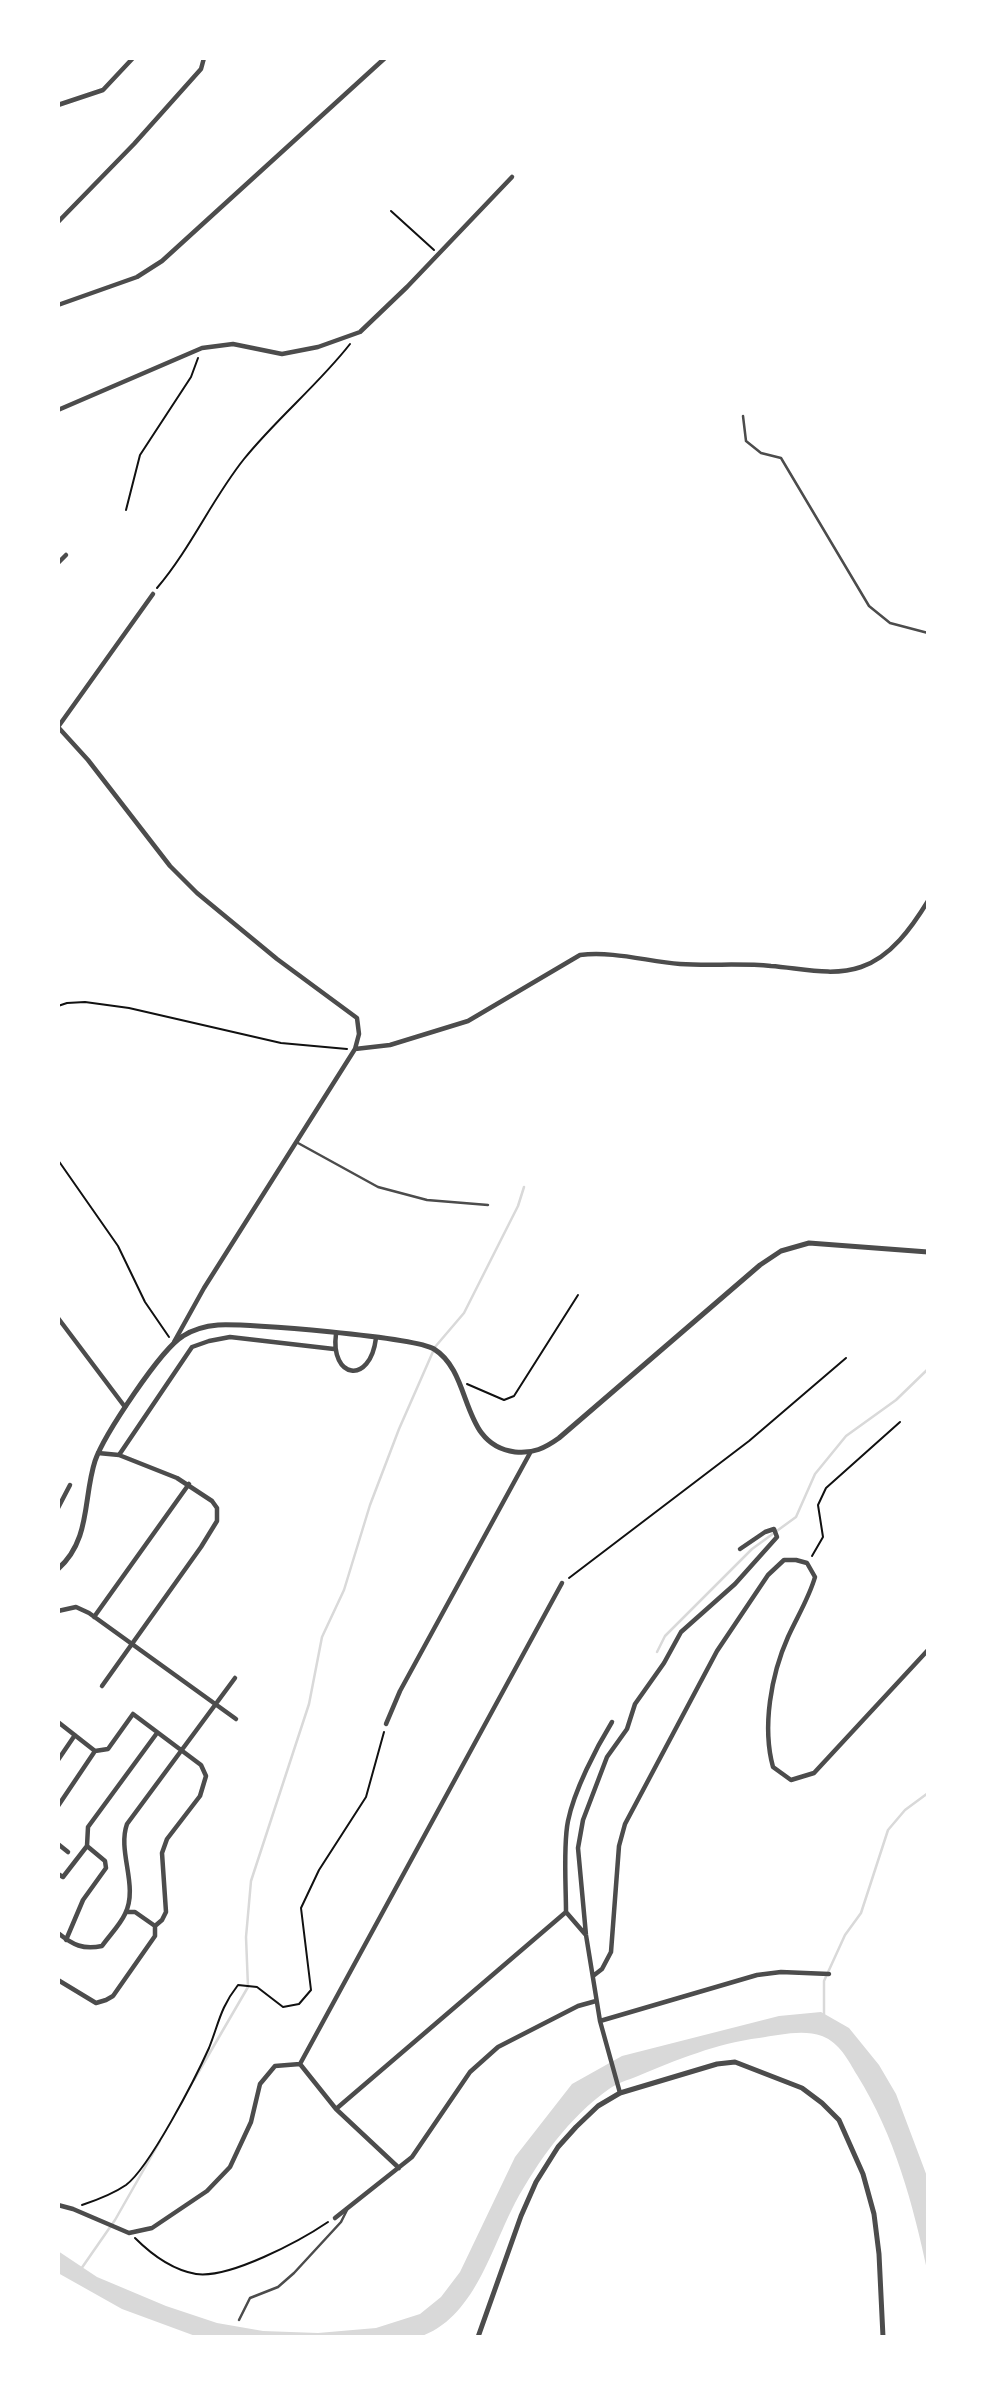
<!DOCTYPE html>
<html>
<head>
<meta charset="utf-8">
<style>
	body { margin:0 }
	#map { position:relative; width:986px; height:2395px; overflow:hidden; background:#fff; font-family:Lora,serif }
	canvas { display:block }
	.frame { position:absolute; inset:0; border:60px solid #fff; pointer-events:none }
</style>
</head>
<body>
<div id="map">
<canvas width="986" height="2395"></canvas>
<div class="frame"></div>
</div>
<script>
const ctx = document.querySelector('canvas').getContext('2d');
ctx.lineJoin = 'round';
function fillPath(path, color) {
  ctx.fillStyle = color;
  ctx.fill(path, 'evenodd');
}
function strokePath(path, color, width, dash) {
  ctx.strokeStyle = color;
  ctx.lineWidth = width;
  ctx.lineCap = dash ? 'butt' : 'round';
  ctx.setLineDash(dash || []);
  ctx.stroke(path);
}
const water = new Path2D(`
	M821,2012L849,2028L879,2065L896,2094L928,2179V2274C913,2204 895,2136 857,2075C848,2060 840,2043 822,2036C803,2029 779,2035 759,2038C718,2043 676,2060 638,2076C628,2080 617,2083 609,2089C569,2117 538,2161 515,2203C491,2249 474,2319 419,2337H198L122,2309L58,2273V2251L97,2277L166,2306L217,2323L263,2331L318,2333L376,2328L420,2314L441,2297L460,2272L515,2157L572,2084L622,2056L779,2016Z`);
const stream = new Path2D(`
	M657,1652L665,1636L752,1549L796,1517L815,1474L846,1436L896,1400L928,1369
	M824,2016V1981L845,1935L861,1913L888,1830L905,1810L928,1793
	M194,2080L248,1987L246,1937L251,1881L309,1704L322,1637L344,1590L370,1505L399,1429L435,1347L464,1313L518,1206L524,1187
	M81,2269L115,2220L160,2141`);
const path = new Path2D(`
	M391,211L434,250
	M126,510L140,455L191,377L198,358
	M157,588C191,548 212,499 244,459C277,418 318,385 350,344
	M58,1006L67,1003L85,1002L129,1008L281,1043L347,1049
	M58,1160L118,1246L145,1302L169,1337
	M467,1384L504,1400L514,1396L578,1295
	M812,1556L823,1537L818,1505L826,1488L900,1422
	M569,1578L749,1441L846,1358
	M82,2205C97,2200 113,2194 126,2185C150,2167 196,2077 209,2048C219,2023 220,2008 238,1985L257,1987L283,2007L299,2004L311,1990L301,1908L319,1870L366,1797L384,1732
	M135,2238C151,2254 173,2270 196,2274C229,2279 300,2241 328,2222`);
const service = new Path2D(`
	M743,416L746,441L761,453L781,458L869,606L890,623L928,633
	M298,1143L378,1187L427,1200L488,1205
	M239,2320L250,2298L278,2287L294,2273L341,2222L347,2210`);
const minor = new Path2D(`
	M58,105L103,90L133,58
	M58,222L134,144L201,69L204,58
	M58,305L137,277L162,261L385,58
	M58,410L202,348L233,344L282,354L318,347L360,332L407,287L512,177
	M58,563L66,555
	M58,727L88,760L170,866L197,893L277,959L357,1018L359,1034L355,1049L204,1288L174,1342
	M58,727L153,594
	M355,1049L390,1045L468,1021L580,955C613,951 646,961 680,964C710,966 741,963 771,966C800,968 832,977 861,967C891,957 912,927 928,901
	M58,1318L125,1407
	M336,1334C330,1378 370,1386 376,1338
	M98,1453L119,1455L177,1478L212,1501L217,1508V1521L201,1547L102,1686
	M119,1455L192,1347L209,1341L230,1337L334,1349
	M58,1508L70,1485
	M58,1611L76,1607L89,1613L236,1719
	M94,1617L189,1484
	M58,1722L95,1751L58,1806
	M386,1724L400,1691L530,1453
	M95,1751L108,1749L133,1714L201,1765L206,1776L200,1796L167,1839L162,1853L166,1912L162,1920L155,1926
	M58,1760L75,1735
	M58,1844L68,1852
	M58,1874L63,1877L87,1846
	M566,1912C566,1886 563,1845 568,1821C574,1791 596,1748 612,1722
	M58,1933C73,1945 83,1950 102,1946C109,1936 120,1925 125,1914C139,1886 117,1852 127,1824L235,1678
	M66,1940L83,1900L106,1868L105,1861L87,1846L88,1827L157,1733
	M593,1976L602,1969L611,1952L619,1846L625,1824L717,1651L768,1575L784,1560H796L807,1563L815,1577C809,1598 797,1617 788,1637C771,1675 762,1727 773,1767L791,1780L814,1773L928,1650
	M58,1980L96,2003L106,2000L113,1996L155,1936V1926L135,1912H126
	M600,2021L757,1975L781,1972L829,1974
	M300,2064L336,2109L399,2168
	M620,2093L600,2021L586,1935L578,1848L583,1820L607,1757L627,1729L635,1704L664,1663L681,1632L735,1584L777,1537L774,1529L765,1532L740,1549
	M336,2109L566,1912L585,1934
	M58,2205L73,2209L129,2233L152,2228L207,2191L230,2167L251,2122L260,2084L275,2066L300,2064L562,1583
	M335,2218L412,2157L470,2072L498,2047L578,2006L596,2001`);
const tertiary = new Path2D(`
	M58,1569C91,1540 83,1498 95,1461C104,1435 161,1349 183,1336C194,1329 206,1326 218,1325C247,1323 414,1337 434,1349C474,1374 459,1445 515,1452C533,1454 545,1448 559,1438L760,1265L781,1251L809,1243L928,1252
	M478,2337L521,2216L536,2182L558,2147L576,2127L598,2106L620,2093L717,2064L735,2062L802,2088L822,2103L839,2120L863,2174L874,2214L879,2254L883,2337`);
fillPath(water, '#d9d9d9');
strokePath(stream, '#d9d9d9', 2.5);
strokePath(path, '#111', 2);
strokePath(service, '#4c4c4c', 2.5);
strokePath(minor, '#4c4c4c', 4.5);
strokePath(tertiary, '#4c4c4c', 5);
</script>
</body>
</html>
